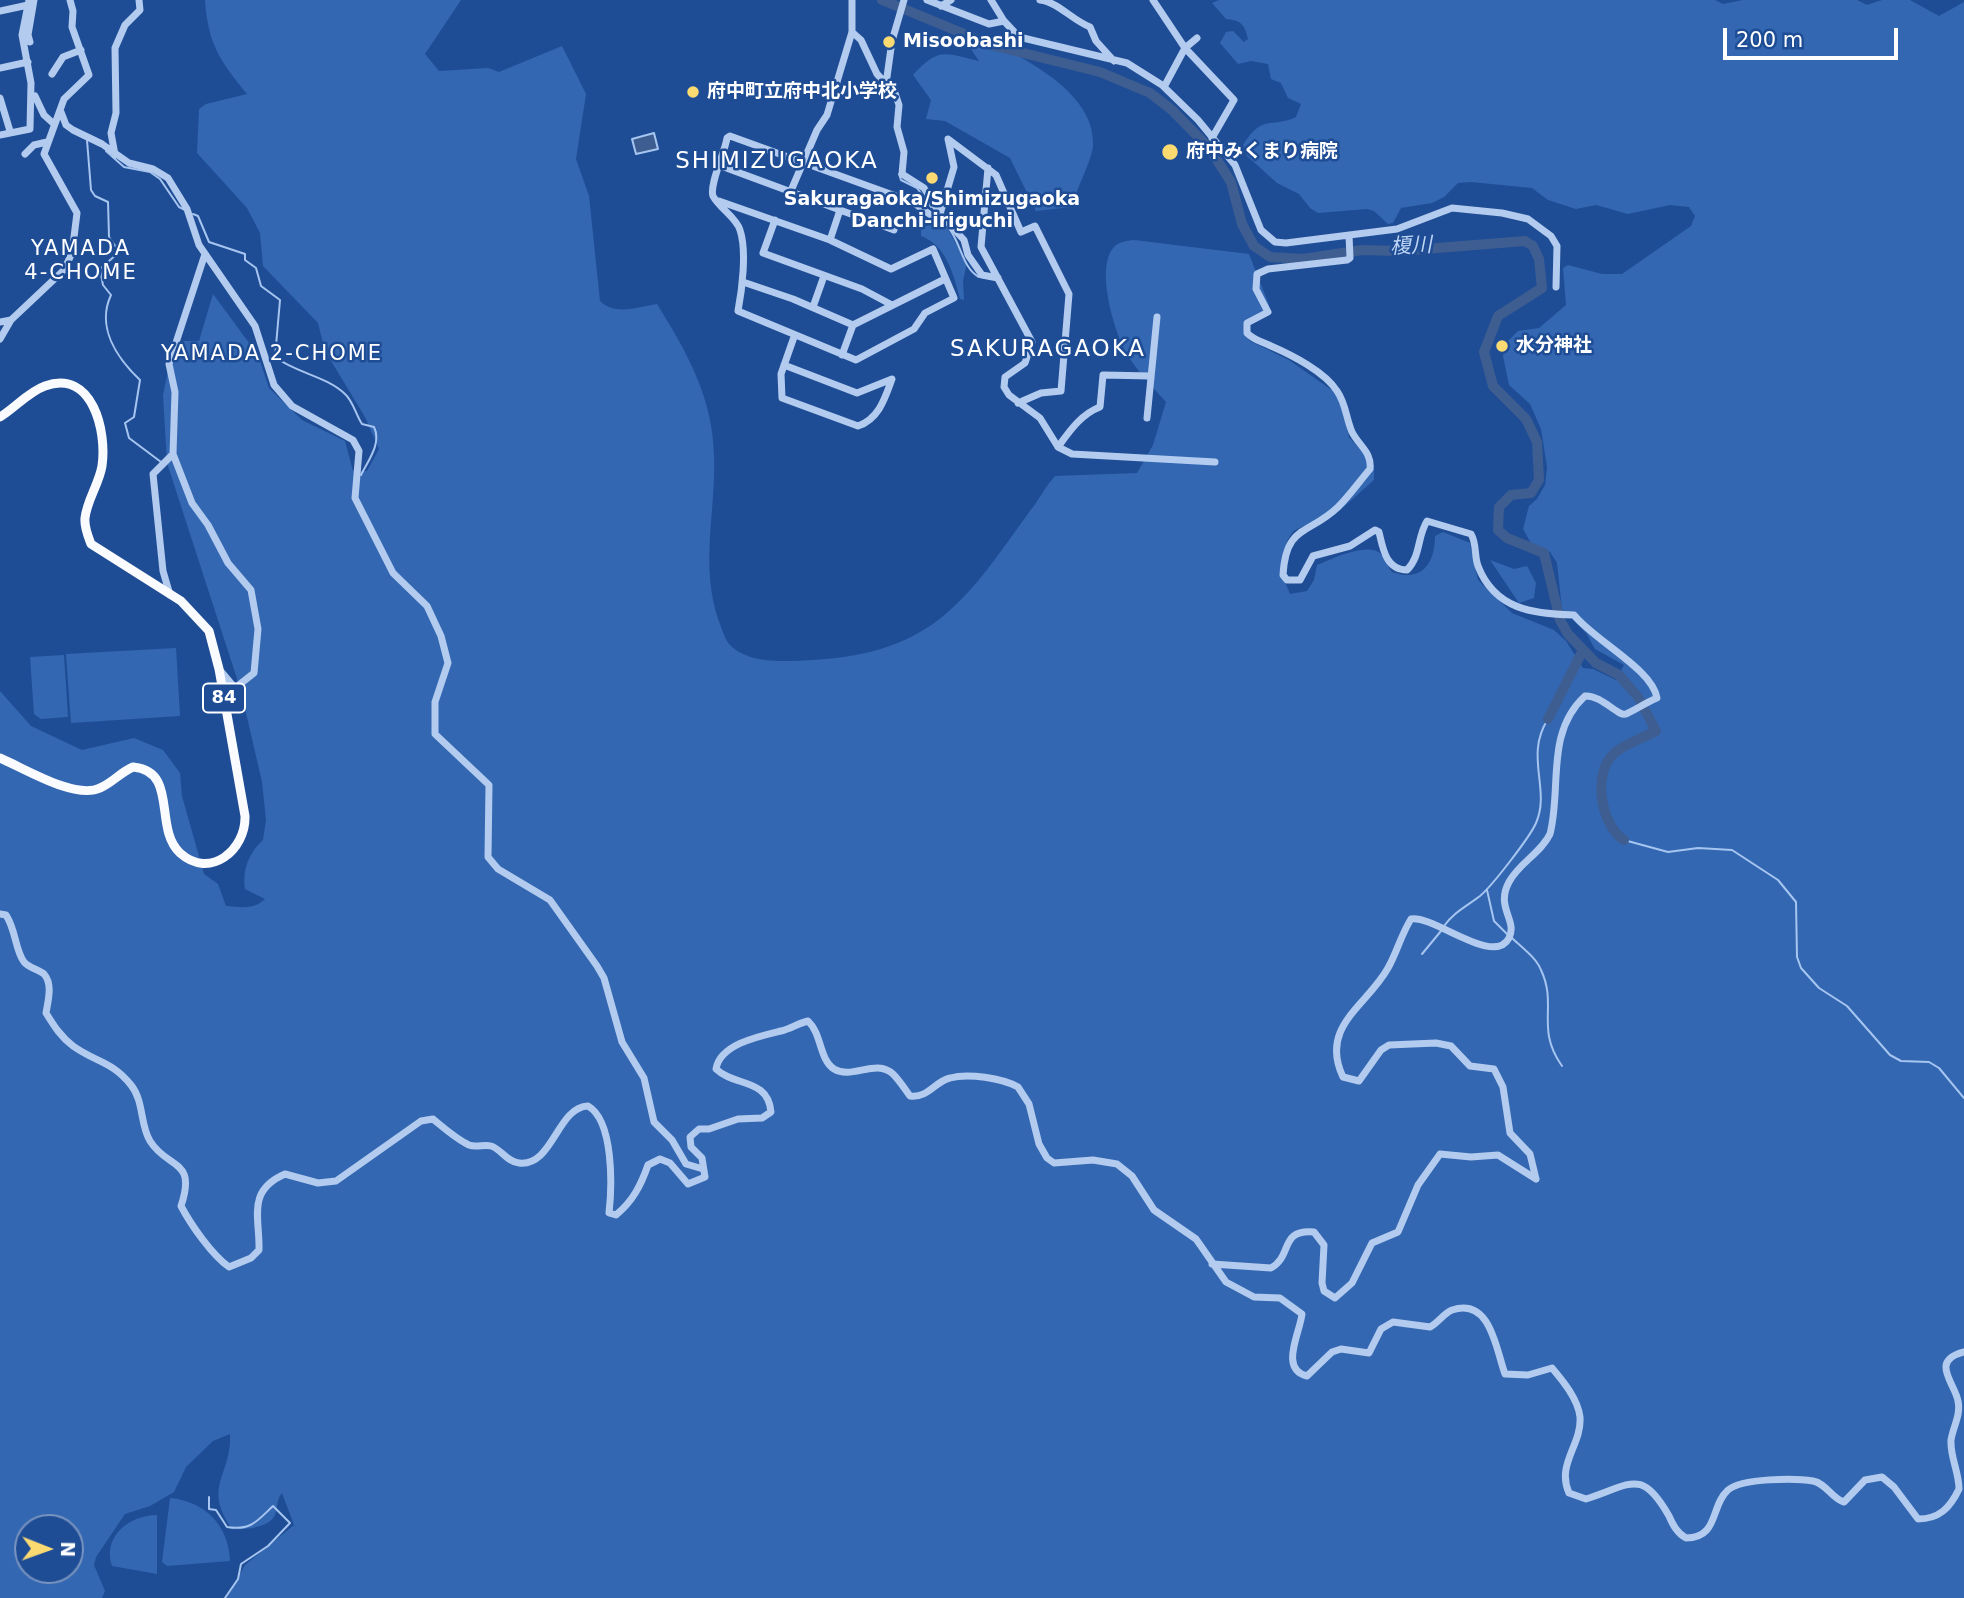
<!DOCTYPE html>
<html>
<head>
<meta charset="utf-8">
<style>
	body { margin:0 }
	#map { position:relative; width:1964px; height:1598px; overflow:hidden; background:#1f4d95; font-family:"DejaVu Sans",sans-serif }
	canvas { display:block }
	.north { position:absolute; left:14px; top:1514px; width:70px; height:70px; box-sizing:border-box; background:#1f4d95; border:2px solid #7994bf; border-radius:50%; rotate:91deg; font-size:19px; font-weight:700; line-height:28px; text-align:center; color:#fff }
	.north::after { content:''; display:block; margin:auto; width:24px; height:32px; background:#fcda72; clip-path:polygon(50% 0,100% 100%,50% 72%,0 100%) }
	.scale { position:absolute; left:1723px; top:28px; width:175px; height:32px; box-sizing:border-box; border:4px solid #fff; border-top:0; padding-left:9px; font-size:21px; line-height:24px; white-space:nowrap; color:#fff; -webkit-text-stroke:5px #1f4d95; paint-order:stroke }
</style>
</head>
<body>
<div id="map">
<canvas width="1964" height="1598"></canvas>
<div class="north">N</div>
<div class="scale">200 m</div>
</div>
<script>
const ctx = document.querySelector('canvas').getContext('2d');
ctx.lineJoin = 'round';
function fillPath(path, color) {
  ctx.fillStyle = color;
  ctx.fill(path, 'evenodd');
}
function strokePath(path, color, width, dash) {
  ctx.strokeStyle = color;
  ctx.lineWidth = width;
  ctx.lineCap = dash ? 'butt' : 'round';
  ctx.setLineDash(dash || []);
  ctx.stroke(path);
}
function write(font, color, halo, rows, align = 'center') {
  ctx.font = font + ' "DejaVu Sans","Noto Sans JP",sans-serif';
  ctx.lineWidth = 5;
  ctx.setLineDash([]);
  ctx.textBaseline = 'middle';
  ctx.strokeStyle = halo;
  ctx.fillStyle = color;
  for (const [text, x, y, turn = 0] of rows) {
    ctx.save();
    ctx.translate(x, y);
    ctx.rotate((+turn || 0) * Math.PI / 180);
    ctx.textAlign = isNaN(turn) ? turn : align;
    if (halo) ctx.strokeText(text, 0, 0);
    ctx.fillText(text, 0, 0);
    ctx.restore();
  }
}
const green = new Path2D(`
	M205,0H461L425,54L439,71L488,68L499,72L562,46L586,94L576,159L589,196L600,301C615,316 638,307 657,304C687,352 713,398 714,456C716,512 700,563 718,619C722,628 724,640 732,647C752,665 790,661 814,660C861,657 905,647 942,617C977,589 1004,546 1030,511C1039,500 1045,487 1055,476L1137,473L1153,445L1166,402C1152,386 1136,370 1125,351C1114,329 1095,267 1114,247C1120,241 1127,241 1134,240L1249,254L1269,305L1267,316L1244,323L1245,333L1250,341L1289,360L1333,391L1341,404L1349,437L1374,466V480L1339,511L1293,531L1287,541L1281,572L1290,594L1307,591L1314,580L1317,565C1331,559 1367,542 1380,553C1385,558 1388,567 1392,572C1422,583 1435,563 1435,536L1443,532L1470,543L1478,580L1512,613L1554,630L1566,641L1583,668L1593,669L1616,680L1624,665L1595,649L1586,633L1562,609L1557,563L1550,552L1532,545L1523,529L1529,506L1537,499L1545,485L1547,467L1541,429L1530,404L1509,385L1503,356L1506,343L1518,331L1539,328L1566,305L1563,268L1568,265L1602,274H1622L1691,226L1695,216L1689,207L1670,205L1628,214L1596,205L1576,209L1548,200L1532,188L1471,182L1458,183L1444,197L1432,203L1401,208L1393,223L1388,224L1374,211L1367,209L1318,213L1310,208L1299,194L1277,183L1247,156L1243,145C1263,113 1271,129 1296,117L1301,104L1288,98L1281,83L1271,79L1268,64L1251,61L1238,64L1220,43L1226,32L1233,31L1244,42L1248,39C1245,25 1241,20 1226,19L1212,3L1219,0H1715L1723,4L1743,0H1857L1867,5L1882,0H1910L1939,16L1964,2V1598H227L245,1565L294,1525L282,1493C276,1500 278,1507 275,1515C269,1528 244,1530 232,1529C202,1485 232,1476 230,1434L213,1441L186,1467L174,1492L150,1506L125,1514L96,1557L94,1565L105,1591L102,1598H0V691L31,726L82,750L134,738L163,750L180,773L182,796L204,874L218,884L226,906C241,907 254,910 265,899L245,889C242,869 249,853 263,840L266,820L262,782L241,691L167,463L163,395L171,357L184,341H199L213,294L258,355L269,388L302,420L345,441L353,471H367L379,449L365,417L325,351L318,323L263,266L260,233L247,208L197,153L199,109L206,104L247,94C220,61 208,44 205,0ZM28,1528H70V1570H28Z
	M956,27C1002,46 1097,86 1093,146C1092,159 1076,191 1071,207L1036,211L1010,158L945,121L926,119L931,100L913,75C939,47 944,53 979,61Z
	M932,224L946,226L967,263L963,281L964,300L960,299C954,275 946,245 921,236V228Z
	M1490,560L1514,569L1527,566L1536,583L1534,598L1519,603Z
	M176,648L180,716L71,723L66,654Z
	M64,655L68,717L41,719L34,714L30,657Z
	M170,1498C205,1501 229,1526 230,1561L167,1566L162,1562Z
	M157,1515V1574L112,1566C102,1536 130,1515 157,1515Z`);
const water = new Path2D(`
	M654,133L658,149L636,154L632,139Z`);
const stream = new Path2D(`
	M87,140L91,190L95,196L108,202L109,237L118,250L117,254L100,269L103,285L111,295C96,327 117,358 140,380L134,417L125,423L129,438L161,462
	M106,151L124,167L150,172L160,179L179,207L185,210
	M899,174L901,180L917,188L931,207
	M193,214L198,216L209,242L245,254V260L256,268L261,286L280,300L275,357C296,373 326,376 345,394C353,401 356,415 362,424L374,427C382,443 368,461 361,475
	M948,227C961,242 962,268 979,277
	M1624,840L1668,852L1698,848L1732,850L1778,880L1796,902L1797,957L1801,968L1819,988L1847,1006L1890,1055L1901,1061L1929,1062L1939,1068L1964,1098
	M1487,890L1494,921L1507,934
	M1444,926C1454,912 1467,906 1480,896C1492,886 1530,837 1536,823C1551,789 1524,756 1548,719
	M1511,937C1521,947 1536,957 1541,970C1558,1006 1535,1028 1562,1066
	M1422,954L1441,931
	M209,1497V1509L216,1510L227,1527C251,1531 257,1521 273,1506L290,1523L268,1546L241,1564L238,1579L225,1598`);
const river = new Path2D(`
	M882,0L991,45L1100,72L1150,93L1172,110L1210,149L1231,182L1242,224L1254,246L1270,257L1303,259L1362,250L1400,251L1525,241L1533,246L1539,259L1542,288L1498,316L1484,352L1493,386L1526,419L1537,442L1539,480L1531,493L1511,495L1499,507L1498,530L1507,538L1544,553L1560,620L1568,634L1596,663L1619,675L1638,697L1656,731C1643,738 1628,743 1617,751C1591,769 1600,825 1624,840
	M1548,719L1583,650`);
const minor = new Path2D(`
	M927,0L989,24L1004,21
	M991,0L1004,21L1019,37L1127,63L1162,85L1198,120L1235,165L1261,230L1275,242L1286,243L1397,229L1452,208L1502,213L1528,219L1551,236L1557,246L1556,287
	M1040,0C1058,2 1072,20 1090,27L1096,41L1114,61
	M1153,0L1185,48L1234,100L1212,138
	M941,6L951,0
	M0,11L28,5
	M852,32L861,40L877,74L895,93L899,105L897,127L904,152L902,174L924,188L940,214L964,240L968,255L982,275L998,278
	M30,42L28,35L34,0
	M0,68L28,62
	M52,74L63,57L81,50
	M886,84L892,41L904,0
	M1164,87L1185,48L1197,38
	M35,96L44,115L54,124
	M0,98L10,131
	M61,112L66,125L73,130L102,144L129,163L153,169L168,178L187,209L199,245L255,326L274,385L292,406L353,440L359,451L355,498L393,573L427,606L441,636L448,663L435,702V734L489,785L488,857L498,869L550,900L597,966L604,978L622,1042L644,1078L654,1122L672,1140L686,1164L703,1169
	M0,135L30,129L31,83L22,35L29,0
	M25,154L34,145L47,142
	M115,155L111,133L116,113L115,48L125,25L140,10L139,0
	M721,166L894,230
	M988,168L981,247L1032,342L1025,363L1005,377L1004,387L1009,395L1040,418L1058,447L1072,454L1215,462
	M790,193L817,130L827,115L852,32V0
	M719,201L830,240L891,269L933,249L954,298L925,313L914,329L856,360L738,311C742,290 747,251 740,230C736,217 719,208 713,196C709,185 725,152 727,138L730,136L893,195L914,203L932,216L940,214
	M940,214L954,167L948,139L996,175L1021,232L1035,226L1069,294L1061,391L1041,393L1018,403
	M775,220L763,253L862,289L892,305
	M1349,235L1350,258L1347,260L1268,269L1257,274L1256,289L1268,312L1247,323V333C1255,341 1261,341 1271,346C1292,355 1325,372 1337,391C1346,404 1346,418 1352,432C1359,446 1372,452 1370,469C1359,482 1349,496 1338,507C1309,535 1286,524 1283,575L1287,580H1300L1313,556L1350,546L1375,530L1379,532C1383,549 1386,570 1407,570C1421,556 1417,537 1427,521L1471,534C1477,544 1474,555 1478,566C1495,610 1534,614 1574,615C1595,641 1652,669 1657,698C1647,702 1635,710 1626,714C1618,717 1602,695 1585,696C1545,733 1562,787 1550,834C1541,853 1519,863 1509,882C1495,908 1518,920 1509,938C1494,967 1434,915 1411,919C1401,935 1397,952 1388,968C1367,1006 1319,1026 1343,1077L1359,1081L1381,1050L1389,1045L1436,1043L1451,1046L1470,1066L1494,1069L1503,1087L1510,1133L1530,1154L1536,1179
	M830,240L840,210
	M205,254L169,364L175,392L173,454L192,503L208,525L228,563L251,590L258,629L254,673L235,688L219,669
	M743,282L793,299L853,325
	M813,307L824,276
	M0,322L11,320
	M0,339L11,320L64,270L72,253L77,213L44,154L64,99L89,75L72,27L73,11L70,0
	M842,355L853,325L945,279
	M784,365L857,393L892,379C885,398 879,419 858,426L782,398L781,374L794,337
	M1147,418L1157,317
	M1058,447C1069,432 1081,414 1100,407L1103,375L1151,376
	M170,595L163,571L153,474L173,454
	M0,914L6,915C16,930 15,950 24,962C29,968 38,969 44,974C53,984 48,1001 46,1013C54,1026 61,1037 73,1046C95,1062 112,1061 131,1085C144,1101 140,1125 150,1141C168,1170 197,1158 181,1206C191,1225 212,1255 229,1267L251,1258L259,1250C260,1218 246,1191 285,1174L318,1183L336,1181L421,1121L433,1119C444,1128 456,1139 469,1145C476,1148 484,1144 491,1146C501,1149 507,1162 519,1163C553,1167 557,1107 588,1106C614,1121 612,1187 609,1213L616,1215C633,1201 641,1185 648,1165L660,1159L670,1163L688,1184L705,1177L702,1158L691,1147L690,1137L699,1129H709L738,1119L762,1118L771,1112C768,1078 735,1087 716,1069C720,1044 760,1036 781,1031C790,1029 799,1023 808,1021C822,1034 819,1059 834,1069C852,1080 876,1058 893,1074C899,1080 905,1089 910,1096C929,1098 934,1082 950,1078C968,1073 1002,1078 1018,1087L1029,1104L1039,1144L1047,1158L1054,1163L1093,1160L1117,1164L1132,1176L1154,1210L1196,1239L1226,1282L1254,1297L1280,1298L1302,1314C1300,1333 1279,1369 1307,1376L1332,1352L1341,1349L1369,1353L1381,1329L1393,1322L1430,1327C1438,1323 1444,1313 1452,1310C1491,1297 1496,1350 1505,1374L1528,1375L1552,1368C1563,1381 1578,1399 1580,1417C1582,1445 1556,1464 1569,1493L1586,1499C1631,1485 1641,1467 1669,1516C1673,1525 1677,1533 1686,1538C1719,1538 1710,1506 1728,1490C1742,1478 1796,1478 1813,1481C1826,1483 1832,1499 1844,1502L1865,1480L1882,1477L1894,1487L1918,1519C1939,1519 1950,1508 1959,1489C1959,1472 1950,1457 1951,1440C1953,1427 1961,1415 1958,1401C1955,1383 1929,1361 1964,1352
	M1212,1264L1271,1268C1293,1256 1279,1229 1314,1232L1324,1245L1322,1283L1324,1291L1335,1298L1352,1283L1372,1243L1398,1232L1418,1185L1440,1154L1471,1157L1498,1155L1536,1179`);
const major = new Path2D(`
	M0,417C15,408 28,392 45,386C93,369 107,432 102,466C99,484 87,500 85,518C84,527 88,536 91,544L181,601L209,631L219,669L245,816C246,850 210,880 180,853C153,828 179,771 133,767C121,772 112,783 100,788C75,800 24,768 0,758`);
const markers = [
	[889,42,7,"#fcda72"],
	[693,92,7,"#fcda72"],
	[1170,152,9,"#fcda72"],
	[932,178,7,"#fcda72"],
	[1502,346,7,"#fcda72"]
];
const shields = [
	[224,698,42]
];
const shieldNames = [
	["84",224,698]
];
const poiNames = [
	["Misoobashi",903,42],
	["府中町立府中北小学校",707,92],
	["府中みくまり病院",1186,152],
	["Sakuragaoka/Shimizugaoka",932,200,"center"],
	["Danchi-iriguchi",932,222,"center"],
	["水分神社",1516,346]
];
const waterNames = [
	["榎川",1411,247,-3]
];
const neighbourhoodNames = [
	["YAMADA",81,250],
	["4-CHOME",81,274],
	["YAMADA 2-CHOME",272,355]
];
const quarterNames = [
	["SHIMIZUGAOKA",777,162],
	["SAKURAGAOKA",1048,350]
];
fillPath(green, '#3367b2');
fillPath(water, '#3e5e92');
strokePath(water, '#a6c5f0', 2);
strokePath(stream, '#a6c5f0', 2);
strokePath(river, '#3e5e92', 10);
strokePath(minor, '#b2cbee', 7);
strokePath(major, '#fafbff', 9);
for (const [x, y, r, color] of markers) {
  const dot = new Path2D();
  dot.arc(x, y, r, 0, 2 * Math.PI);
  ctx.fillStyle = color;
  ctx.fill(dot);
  strokePath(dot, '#1f4d95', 2.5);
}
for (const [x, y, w] of shields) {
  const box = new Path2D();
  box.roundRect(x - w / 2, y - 14.5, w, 29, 5);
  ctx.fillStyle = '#1f4d95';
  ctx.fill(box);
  strokePath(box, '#fff', 2);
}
write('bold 18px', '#fff', null, shieldNames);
write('bold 19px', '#fff', '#1f4d95', poiNames, 'left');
write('italic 21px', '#bed5f5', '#1f4d95', waterNames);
ctx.letterSpacing = '2px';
write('21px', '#fff', '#1f4d95', neighbourhoodNames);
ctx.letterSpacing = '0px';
ctx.letterSpacing = '2px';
write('23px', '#fff', '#1f4d95', quarterNames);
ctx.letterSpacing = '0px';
</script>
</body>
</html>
